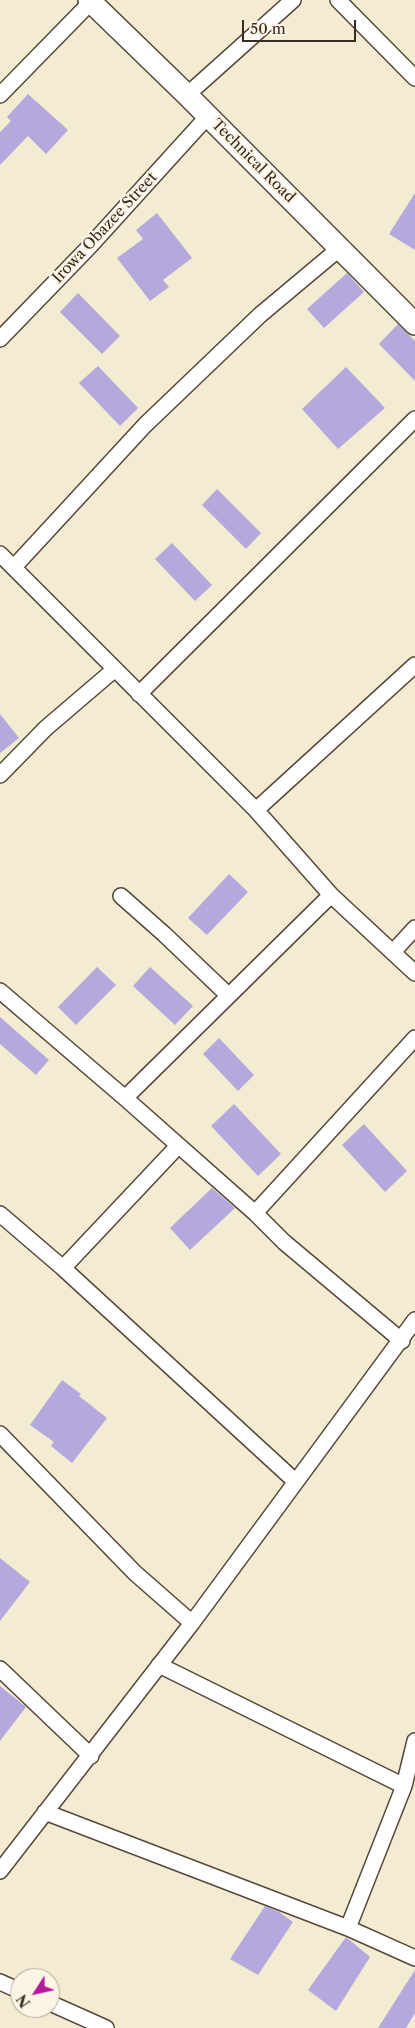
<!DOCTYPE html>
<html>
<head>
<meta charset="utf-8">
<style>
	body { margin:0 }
	#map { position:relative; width:415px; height:2028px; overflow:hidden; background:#f3ebd2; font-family:"Libre Caslon Text",serif }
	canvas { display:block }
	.north { position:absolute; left:10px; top:1968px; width:50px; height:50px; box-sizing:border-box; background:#fcf5e5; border:1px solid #afa495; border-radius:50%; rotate:235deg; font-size:14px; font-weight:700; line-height:20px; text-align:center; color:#3b2a1e }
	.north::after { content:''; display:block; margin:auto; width:18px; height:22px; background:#b5179e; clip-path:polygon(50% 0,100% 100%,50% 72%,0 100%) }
	.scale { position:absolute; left:242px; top:20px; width:114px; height:22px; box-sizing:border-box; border:2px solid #3b2a1e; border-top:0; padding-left:6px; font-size:15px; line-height:18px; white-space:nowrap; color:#3b2a1e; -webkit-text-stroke:4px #fcf5e5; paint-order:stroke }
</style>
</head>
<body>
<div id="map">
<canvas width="415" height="2028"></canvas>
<div class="north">N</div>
<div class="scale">50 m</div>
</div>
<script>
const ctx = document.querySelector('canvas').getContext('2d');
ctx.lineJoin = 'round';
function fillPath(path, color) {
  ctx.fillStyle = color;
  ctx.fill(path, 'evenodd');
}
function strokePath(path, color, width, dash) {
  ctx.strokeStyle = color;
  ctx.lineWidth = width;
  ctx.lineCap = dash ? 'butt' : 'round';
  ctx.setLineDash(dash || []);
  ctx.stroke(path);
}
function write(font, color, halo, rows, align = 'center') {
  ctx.font = font + ' "Libre Caslon Text",serif';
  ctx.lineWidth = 4.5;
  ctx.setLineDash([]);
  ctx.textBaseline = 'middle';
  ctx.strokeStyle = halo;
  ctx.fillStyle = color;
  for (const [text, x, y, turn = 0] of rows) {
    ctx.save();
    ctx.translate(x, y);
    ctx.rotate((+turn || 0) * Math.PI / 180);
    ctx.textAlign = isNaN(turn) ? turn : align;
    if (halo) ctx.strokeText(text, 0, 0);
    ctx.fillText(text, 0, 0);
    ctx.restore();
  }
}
const building = new Path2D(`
	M28,94L68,130L46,154L28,136L0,165V132L11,121L7,117Z
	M415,193V250L389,234Z
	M157,213L192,258L163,280L169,287L150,301L117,258L143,239L136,230Z
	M347,273L364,292L324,328L307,309Z
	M78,293L120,336L102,354L60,312Z
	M398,324L415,341V381L379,344Z
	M98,366L138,408L120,426L79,383Z
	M346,367L385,408L338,449L302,409Z
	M217,489L261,533L246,549L202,505Z
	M172,543L212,585L195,601L155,559Z
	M0,714L19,738L0,753Z
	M229,874L248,892L207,935L188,918Z
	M97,967L116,985L76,1025L58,1007Z
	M150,967L193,1006L175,1025L133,986Z
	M0,1017L49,1060L36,1075L0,1044Z
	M219,1038L254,1075L238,1091L203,1054Z
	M234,1104L281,1154L258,1176L211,1126Z
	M364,1124L407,1171L385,1192L342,1145Z
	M212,1188L235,1208L190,1250L170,1228Z
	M62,1380L81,1394L79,1396L107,1418L72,1463L51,1446L54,1442L30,1425Z
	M0,1558L30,1582L0,1621Z
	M0,1686L26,1707L0,1741Z
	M265,1906L279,1912L293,1922L258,1975L230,1959Z
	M346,1937L370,1957L336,2011L308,1990Z
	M415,1970V2013L406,2028H378Z`);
const street = new Path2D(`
	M338,0L415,78
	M0,95L91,2
	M187,95L293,0
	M0,339L90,246L208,116
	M0,554L256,810L331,895L415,973
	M14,567L145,425L260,315L340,248
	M139,694L415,419
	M0,775L46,728L115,669
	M256,810L415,665
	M121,896L164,934L228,995
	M393,952L415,928
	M0,991L125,1098L255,1213L284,1242L402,1341
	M125,1098L331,895
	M255,1213L415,1038
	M0,1214L63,1268L296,1482
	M63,1268L178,1146
	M0,1434L135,1573L192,1623
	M159,1665L404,1786
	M0,1669L91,1756
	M45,1812L348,1928L415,1958
	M0,1871L192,1623L415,1320
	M348,1928L404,1786L415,1741
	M0,1982L20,1991
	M50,2003L106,2028`);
const secondary = new Path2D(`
	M89,0L187,95L415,324`);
const streetNames = [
	["Technical Road",253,161,45],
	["Irowa Obazee Street",105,228,-47]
];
fillPath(building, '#b5a8dc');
strokePath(street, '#574739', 18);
strokePath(secondary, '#574739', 24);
strokePath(street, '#fff', 15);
strokePath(secondary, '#fff', 21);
write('15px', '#3b2a1e', '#fcf5e5', streetNames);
</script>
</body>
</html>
